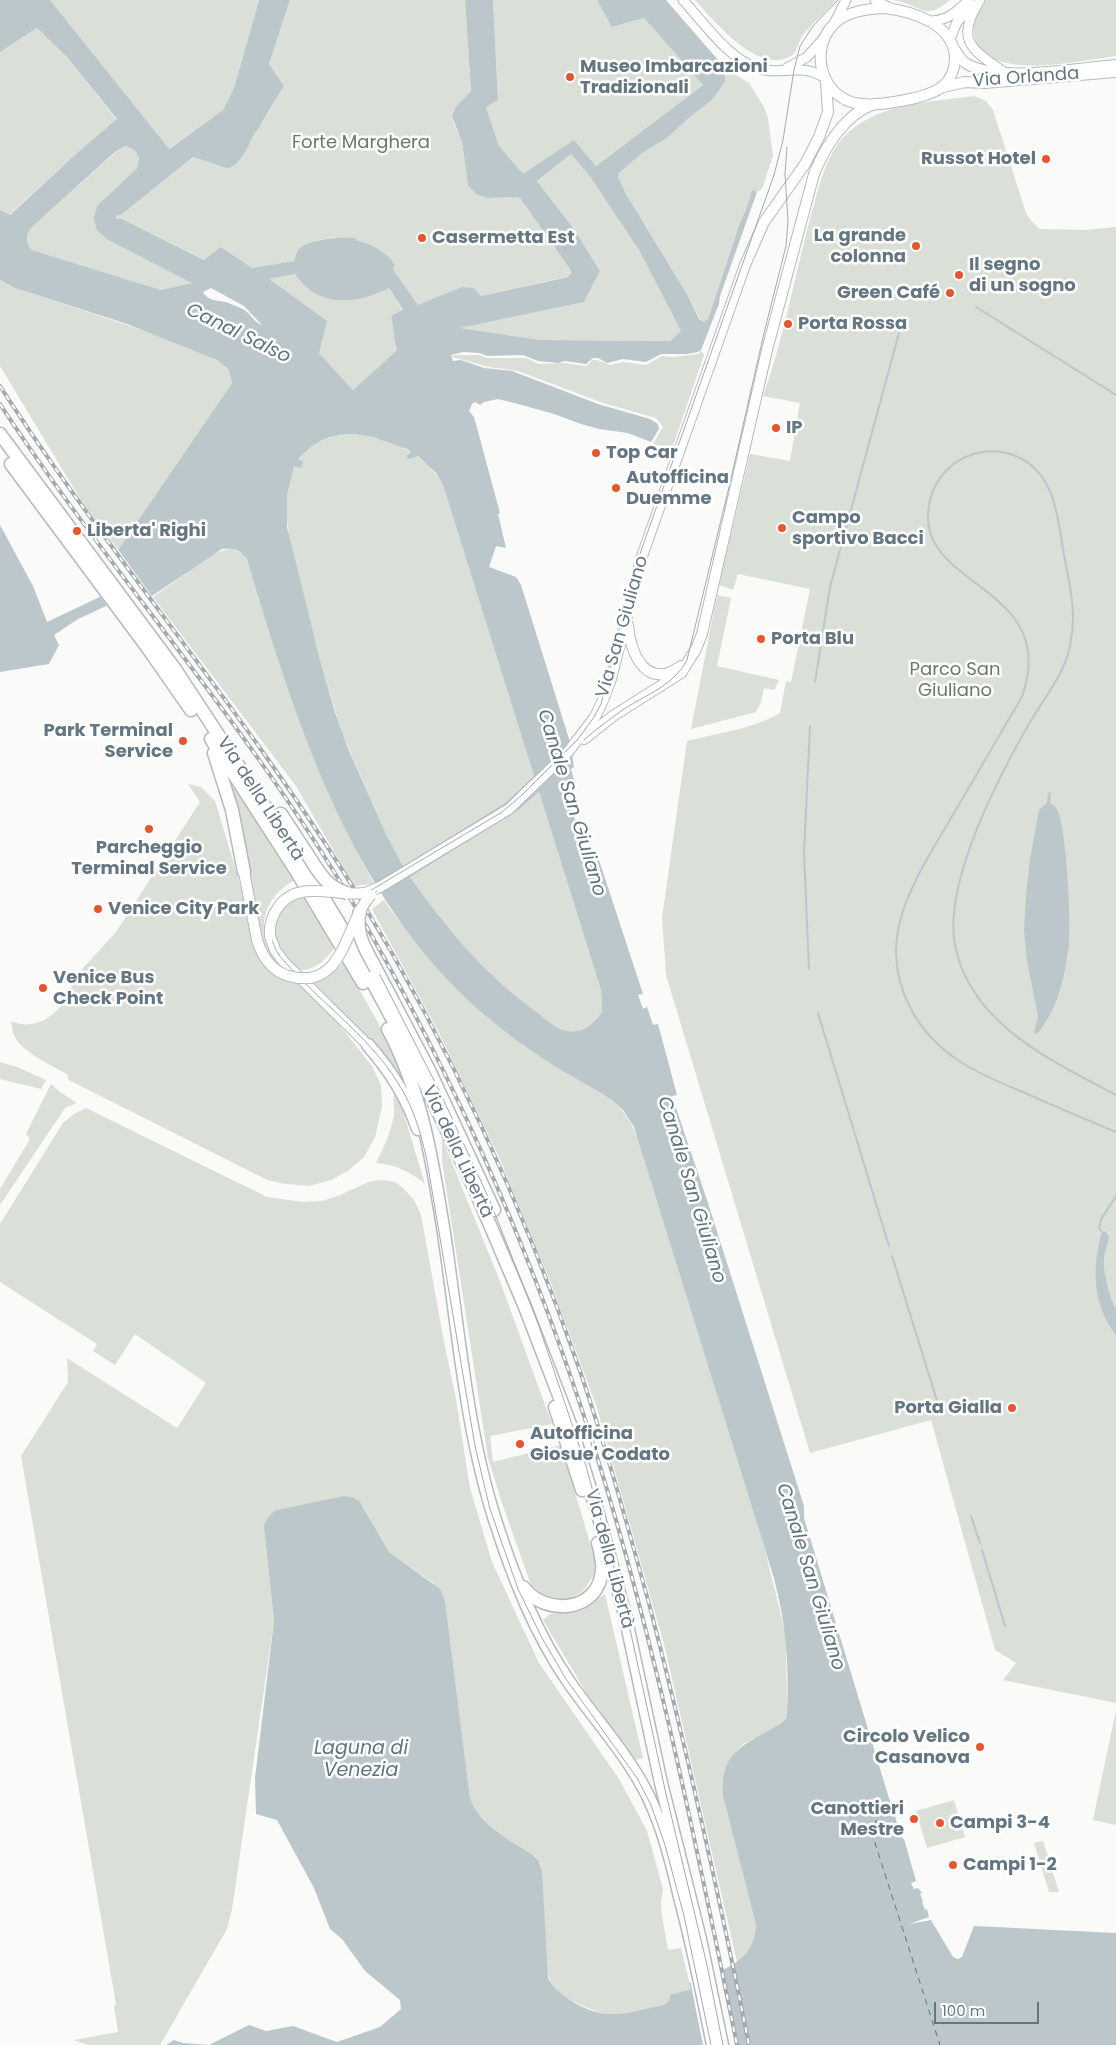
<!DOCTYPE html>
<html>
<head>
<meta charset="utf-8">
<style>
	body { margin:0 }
	#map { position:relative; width:1116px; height:2045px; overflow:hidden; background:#fafaf8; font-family:Poppins,sans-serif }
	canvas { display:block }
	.scale { position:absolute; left:934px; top:2002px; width:105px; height:22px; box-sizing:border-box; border:2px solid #657683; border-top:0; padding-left:6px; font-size:15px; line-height:18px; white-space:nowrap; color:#657683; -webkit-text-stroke:4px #fff; paint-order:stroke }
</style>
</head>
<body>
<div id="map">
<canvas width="1116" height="2045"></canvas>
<div class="scale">100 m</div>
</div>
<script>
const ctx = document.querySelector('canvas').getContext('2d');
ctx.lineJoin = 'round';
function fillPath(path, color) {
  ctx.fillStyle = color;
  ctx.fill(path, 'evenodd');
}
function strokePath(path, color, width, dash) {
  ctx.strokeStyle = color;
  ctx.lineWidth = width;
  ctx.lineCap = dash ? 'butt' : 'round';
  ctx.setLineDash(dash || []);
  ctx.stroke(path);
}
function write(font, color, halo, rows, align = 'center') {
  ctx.font = font + ' Poppins,sans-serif';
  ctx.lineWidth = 5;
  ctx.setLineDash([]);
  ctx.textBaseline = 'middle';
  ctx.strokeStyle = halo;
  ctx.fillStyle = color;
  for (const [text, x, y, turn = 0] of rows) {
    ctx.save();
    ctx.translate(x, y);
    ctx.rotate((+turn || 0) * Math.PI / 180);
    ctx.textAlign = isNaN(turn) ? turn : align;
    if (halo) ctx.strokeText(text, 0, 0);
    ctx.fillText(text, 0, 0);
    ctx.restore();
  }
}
const green = new Path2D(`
	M50,0H259L234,88L223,110L168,149Z
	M290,0H465L471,91L453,121L462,142L468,185L471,189L476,194L487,198L515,197L520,198L570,269V276L481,296L418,305C410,295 402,284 395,273C391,266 391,259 384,253C361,234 308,229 294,261L252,268L221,247L205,260L122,219H116L115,216L121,215L193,157L226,168C240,169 249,144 255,134L254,132L261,121H263L284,86L269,64Z
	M493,0H597L613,27L644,18L703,85L596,166L574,140L523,175L499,146L486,107L498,100Z
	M695,0H836C826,13 812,23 802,36C798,42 797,53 791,56C758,75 714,21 695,0Z
	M893,0H950C925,22 922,5 893,0Z
	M987,0H1116V56C1083,60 987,83 975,38C971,24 978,10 987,0Z
	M37,28L67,57L117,120L78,152L9,215L0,210V52Z
	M725,68L749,83L764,107L768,118L773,156L762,189L757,192L752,190L747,207L740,221L708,319L703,322L701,321L688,296L626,194L618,177V173L642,153L667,138L690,117L713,99L726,75Z
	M974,96L986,101L993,110L1026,213L1029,218L1039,229L1085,230L1116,227V1703L1003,1680L1016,1663L995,1650L931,1420L810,1453L666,975L662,918L687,741C718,733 753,729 780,713L786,681L791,682L810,589L738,574L733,590L719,585L750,454L790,461L800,403L763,396C784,338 794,278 810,219C817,194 822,169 836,147C843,135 857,124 870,118C900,102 940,101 974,96Z
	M126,146L136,150L139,158L137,168L97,206L108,240L193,283L161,290L32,250C26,242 25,237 31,228L116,152Z
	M571,154L591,178L640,252L681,331L670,341L540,340L458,328L584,302L600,271L574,229L537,181Z
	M295,274C316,307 358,304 389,288L403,311L391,316C394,328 393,339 397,350L353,390L319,353L268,279Z
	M0,280L15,288L148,332L217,360L229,370L232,383L118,550L82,502L0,366Z
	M701,350L704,355L672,449L653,444L663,427L656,418L603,403L518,371L489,367L452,357L454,355H480L487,358H526L539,364L564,363L586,366L589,364L592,360H597L610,365L624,362L646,365L662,356L673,357L699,354Z
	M354,434C391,439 424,452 443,485L534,776L505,803L403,866L386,834L342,733L319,656L292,552C281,495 281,437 354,434Z
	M231,548L242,553L247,559L285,679L363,863L374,884L354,886L296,786L153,597L213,554Z
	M717,595L731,598L717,666L779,680L774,690L764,688L761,702L756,712L691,729Z
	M232,782L295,880C261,897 253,937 281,964C270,964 266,952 261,944Z
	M188,784L201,787L215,801L241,887L253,944L261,961L273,973L286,981L298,983L332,1016L372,1066L381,1085L382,1107L375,1137L364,1157L348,1171L331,1180L309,1186L286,1184L267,1180L69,1080L67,1074C51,1065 19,1051 13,1033C12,1030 12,1025 11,1021C43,1035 68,1004 75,977L116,932L200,802Z
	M539,792L601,990L602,1012C592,1026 581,1035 563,1030C555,1028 546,1019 538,1013C484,974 449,931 410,877L517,811Z
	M296,897L304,898L334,948C327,959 311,975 295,968C291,967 288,960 285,957C267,935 273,911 296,897Z
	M384,900L395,916L524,1046L613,1101C625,1112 632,1124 638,1139L764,1546L786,1636L787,1717L778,1726L743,1744L736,1751L723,1796L756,1925C755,1941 749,1951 737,1962L665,1648L597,1408L550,1281L498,1155L438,1031L372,909Z
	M344,962L399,1060L411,1097L310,981L326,976Z
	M0,1062L17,1067L46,1080L41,1089L0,1079Z
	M51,1084L60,1092L77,1103L65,1108L0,1205V1189L30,1139L26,1134Z
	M396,1088L425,1184C410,1171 396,1165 376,1163C384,1147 391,1132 394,1115C395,1106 391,1096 396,1088Z
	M86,1108L267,1197L303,1202L322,1201L340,1195L371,1181L385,1180L397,1183L403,1188L414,1200L421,1215L444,1342L456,1399L470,1488L492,1562L539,1663L619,1779L647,1831L663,1889L661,1902L662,1916L668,1950L681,1948L691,1989L670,1995L669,2001L664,2005C647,2008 628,2015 611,2014C603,2014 595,2011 588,2008C569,2000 552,1993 547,1971L541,1864L535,1856C511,1840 481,1827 470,1798L445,1600L433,1583L389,1552L362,1505L264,1528L274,1621L232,1909L227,1929L160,2045H88L74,2040L118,2032L114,2007L116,2004L21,1456L68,1382L67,1358L177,1428L206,1383L135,1334L115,1365L93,1351L97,1344L0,1282V1224L63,1123L74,1114Z
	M442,1138L501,1284L552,1424L490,1436L493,1462L561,1445L595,1560L594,1575L583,1591L566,1601L547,1598L531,1585L503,1506L488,1458L442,1161Z
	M605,1594L643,1758L636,1760L587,1694L543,1620L550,1614L573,1612Z
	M1116,1710V1825L1093,1820Z
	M954,1800L965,1837L927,1848L916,1811Z
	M1043,1841L1059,1892H1049L1034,1843Z`);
const water = new Path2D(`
	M0,0H50L169,149L223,110L234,88L259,0H290L269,64L284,86L262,122L261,121V124L256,132H254L255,133C249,144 240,169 226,168L193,157L121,215L116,216V219H122L204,260L221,247L252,268L294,261C296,256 297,250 301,247C316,238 339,237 356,238V240C372,244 388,252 395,266L393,267L394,271L418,305L462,287L473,288L481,296L568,277L571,273L570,269L520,198L515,197L487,198L476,194L471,189L468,185L462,142L452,116L456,107L471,91L465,0H493L498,100L486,107L499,146L523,174L574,140L596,166L703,85L644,18L612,27L597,0H666L725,68V81L713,99L690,117L667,138L642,153L619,173L618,177L626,194L688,296L699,319L703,322L708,319L740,222L747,207L752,190L757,192L720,296L719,304L701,350L698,352L687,354H661L646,362L623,359L607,363L598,358H593L586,364L564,361L559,363L538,361L523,355L487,356L480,353L463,352L451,355L453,361L461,360L484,368L512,371L598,404L650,419L658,424L659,429L651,442L628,433L599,429L581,424L554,414L518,404L498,399L484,402L480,405L475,402L472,404L469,411L474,417L500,513L498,514L506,548L496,546L489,567L516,577L521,585L570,742L574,767L571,769L574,780L565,784L585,856L597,854L643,994L638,995L643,1009L647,1007L653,1025L658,1024L677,1095L672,1096L708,1203L804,1506V1518L888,1795L902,1838L904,1839L916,1881L911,1883L914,1889L918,1888L922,1893L920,1894L923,1901L922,1902L925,1910L927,1909L929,1917L909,1924L931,1920L953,1957L958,1959L962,1957L974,1926L1116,1933V2045H166L174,2040L183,2043L209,2045L249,2025L266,2031L293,2026L337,2042L380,2027L401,2009L400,2000L365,1971L342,1939L330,1929L314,1888L277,1820L256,1814L255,1778L274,1621L264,1528C265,1520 270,1514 277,1510L344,1496L354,1498L360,1502L389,1552L440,1589L445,1600L470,1798C480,1826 509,1839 533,1855L539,1861L542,1871L548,1978C557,1996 589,2014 610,2014C627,2015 647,2008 664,2005L669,2001L670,1995L691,1989L689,1983C720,1971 754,1964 756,1925L723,1796C721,1757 736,1748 768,1731C775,1727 782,1724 787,1717C789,1663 787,1627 773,1575L634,1127L623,1110L613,1101C595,1089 576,1079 558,1068C530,1051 503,1031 479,1010C349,895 295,719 247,559C240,550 234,547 222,549L134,608L106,606L78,619L54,635L59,645L49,664L0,672V525L33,586L47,622L104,595L118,550L232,383L229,370L217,360L127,324L15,288L0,280V210L10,215L78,152L117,119L67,57L37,28L0,52ZM126,146L135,150L139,158L137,168L97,206L94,218L97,230L108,240L192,283L161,290L32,250C26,242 25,237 31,228L115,152ZM571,154L591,178L640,252L681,331L670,341L540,340L460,328L584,302L600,271L574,229L537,181ZM295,274C317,308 356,305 389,288L403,310L391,316C394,328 393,339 397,350L353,390L319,353L327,321L269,279ZM211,288L244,306L262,325C254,322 253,317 247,312C242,308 234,305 228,303C219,299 209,303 203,292ZM354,434L373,437L407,449L411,452L407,456L408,459L418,456L436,473L443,485L534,776L505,803L403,866L386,834L347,746L335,712L319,656L287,527V495L294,466L301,468L303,462L298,459C316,440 328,435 354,434ZM539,792L601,990L602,1012C592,1026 581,1035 563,1030C555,1028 546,1019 538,1013C484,974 449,931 410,877L517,811Z
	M1051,792L1050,803C1053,805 1055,806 1056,808C1067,824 1071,923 1069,945C1067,957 1065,971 1062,983C1058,1000 1048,1021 1037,1034L1034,1033L1038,1016L1027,961L1024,931L1026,896L1030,859L1039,810L1047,803L1048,793Z
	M1105,1231L1109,1237L1104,1257V1270L1110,1296L1116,1310V1335C1092,1305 1092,1266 1102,1232Z`);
const pier = new Path2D(`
	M117,548L154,599L134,611L109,609L99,595L102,594L106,564Z
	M721,1968L737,2045H703L690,1980Z`);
const stream = new Path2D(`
	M976,307L1116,395
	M815,682L830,587L899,333
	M809,969L804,853L810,726
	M818,1013L889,1246
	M1116,1095C1052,1061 970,1024 955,945C943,883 999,776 1030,722C1042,702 1062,676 1068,654C1078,616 1071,592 1064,555C1058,520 1056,476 1020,458C1009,452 995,450 982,452C950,458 930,482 928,514C924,589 1060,587 1022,697C998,737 975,778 951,818C917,877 873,937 910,1007C922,1031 941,1050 964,1064C988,1079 1017,1089 1043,1101C1067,1111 1091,1122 1116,1132
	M1102,1232L1099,1228L1101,1219L1116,1196
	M892,1256L938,1404
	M971,1516L980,1543
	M982,1550L1005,1626`);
const ferry = new Path2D(`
	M877,1798L875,1843L940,2045`);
const secondary = new Path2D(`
	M683,0C704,23 732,64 764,70C789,74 801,63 825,78
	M875,0L890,8
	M980,0C954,40 972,50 1004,72
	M929,21C948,21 956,12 969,0
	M835,22L846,0
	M950,39L957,22L973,5
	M787,68L807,57L823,39`);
const primary = new Path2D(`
	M884,8C912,11 954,24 955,58C955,68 951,79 943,86C930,98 880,106 862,104C823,102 807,51 834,24C847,11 867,9 884,8Z
	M955,50C958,55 962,61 967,64C999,83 1079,68 1116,65
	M943,87L965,82L984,83L1116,72
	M628,625C631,655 647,691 681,666
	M584,739L613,716L681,673L696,649L702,634L767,350L814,174C825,147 845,114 874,104
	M244,872L257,940
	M365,893L380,887L509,809L568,752L595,717L604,698L611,679L641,559L745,265L764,222L805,164L819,137L828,112L826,81
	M270,936L275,950L284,962L368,1045`);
const highway = new Path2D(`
	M0,434L175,669L303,864L358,955L409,1050L476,1192L525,1307L570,1424L598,1514L625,1615L661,1783L700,1939L722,2045
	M11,464L147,647L191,710
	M211,739L295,869L363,983
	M214,753L232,810L244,872
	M281,814L306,852
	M376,969L429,1070L494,1210
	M388,1029C421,1091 432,1158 443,1227C458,1324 465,1426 495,1520C513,1576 535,1633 569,1682C596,1721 629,1756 649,1798C664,1830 672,1863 680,1897C693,1946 703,1995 713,2045
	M368,1045C390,1070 407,1096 418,1129
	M555,1407L582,1490
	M523,1587C546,1617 599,1612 602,1570C603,1561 600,1551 598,1543`);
const tram = new Path2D(`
	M584,740C596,729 610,719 624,709C646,695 674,685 687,660L730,483L764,333L786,246L788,221L785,174L787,147
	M377,891C362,902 357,916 359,934L439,1090L490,1201L539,1326L586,1466L626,1611L666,1794L707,1965L723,2045
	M711,2045L684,1916L665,1845L651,1805L637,1778L566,1679L542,1638L518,1589L490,1509L475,1446L427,1161C421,1133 413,1106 398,1083C367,1033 316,1000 279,955C272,944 268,930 273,917C291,873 335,903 368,892L502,812L522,795L578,739L594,717L601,704L636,565L774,175L783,140L794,70L800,46L813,26L838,0`);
const rail = new Path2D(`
	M0,386C114,563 253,721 362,902C451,1049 524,1209 580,1371C607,1450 629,1531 651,1611C688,1755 720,1900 749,2045
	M0,404C112,575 250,728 354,905C448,1065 525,1237 583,1413C651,1619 694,1833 737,2045`);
const primaryBridge = new Path2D(`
	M270,936C269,925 272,915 279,906C299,879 337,897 365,893
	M257,940C262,956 271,971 289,976C345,992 345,922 371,895`);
const highwayBridge = new Path2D(`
	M306,852C317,869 326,888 347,893
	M360,911C354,933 366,950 376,969`);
const markers = [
	[570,77,5,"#e4572e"],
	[1046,159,5,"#e4572e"],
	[422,238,5,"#e4572e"],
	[916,246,5,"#e4572e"],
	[959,275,5,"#e4572e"],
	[950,293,5,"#e4572e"],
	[788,324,5,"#e4572e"],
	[776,428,5,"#e4572e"],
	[596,453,5,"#e4572e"],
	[616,488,5,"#e4572e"],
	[782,528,5,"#e4572e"],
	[77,531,5,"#e4572e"],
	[761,639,5,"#e4572e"],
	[183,741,5,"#e4572e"],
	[149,829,5,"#e4572e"],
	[98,909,5,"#e4572e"],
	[43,988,5,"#e4572e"],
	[1012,1408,5,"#e4572e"],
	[520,1444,5,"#e4572e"],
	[980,1747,5,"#e4572e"],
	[914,1819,5,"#e4572e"],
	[940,1823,5,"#e4572e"],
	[953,1865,5,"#e4572e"]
];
const poiNames = [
	["Museo Imbarcazioni",580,67],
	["Tradizionali",580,88],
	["Russot Hotel",1036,159,"right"],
	["La grande",906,236,"right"],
	["colonna",906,257,"right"],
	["Casermetta Est",432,238],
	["Il segno",969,265],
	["di un sogno",969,286],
	["Green Café",940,293,"right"],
	["Porta Rossa",798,324],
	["IP",786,428],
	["Top Car",606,453],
	["Autofficina",626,478],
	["Duemme",626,499],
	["Campo",792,518],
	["sportivo Bacci",792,539],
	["Liberta' Righi",87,531],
	["Porta Blu",771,639],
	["Park Terminal",173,731,"right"],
	["Service",173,752,"right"],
	["Parcheggio",149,848,"center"],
	["Terminal Service",149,869,"center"],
	["Venice City Park",108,909],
	["Venice Bus",53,978],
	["Check Point",53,999],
	["Porta Gialla",1002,1408,"right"],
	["Autofficina",530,1434],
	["Giosue' Codato",530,1455],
	["Circolo Velico",970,1737,"right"],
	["Casanova",970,1758,"right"],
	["Canottieri",904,1809,"right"],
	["Mestre",904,1830,"right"],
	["Campi 3-4",950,1823],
	["Campi 1-2",963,1865]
];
const streetNames = [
	["Via Orlanda",1026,78,-4],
	["Via San Giuliano",623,627,-74],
	["Via della Libertà",260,799,57],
	["Via della Libertà",457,1152,65],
	["Via della Libertà",609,1559,75]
];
const parkNames = [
	["Forte Marghera",361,143],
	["Parco San",955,670],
	["Giuliano",955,691]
];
const waterNames = [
	["Canal Salso",238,334,26],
	["Canale San Giuliano",571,803,73],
	["Canale San Giuliano",691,1190,73],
	["Canale San Giuliano",810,1577,73],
	["Laguna di",361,1749],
	["Venezia",361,1771]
];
fillPath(green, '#dadfd7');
fillPath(water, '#bbc7cb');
fillPath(pier, '#fafaf8');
strokePath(stream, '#bbc7cb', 2);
strokePath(ferry, '#60757c', 1, [6, 5]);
strokePath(secondary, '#b3babf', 11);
strokePath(primary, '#b5babe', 12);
strokePath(highway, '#b4b9bd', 15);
strokePath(secondary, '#fff', 9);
strokePath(primary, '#fff', 10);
strokePath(highway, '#fff', 12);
strokePath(tram, '#a2aab0', 1);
strokePath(rail, '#a2aab0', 4);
strokePath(rail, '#fff', 2, [5.5]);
strokePath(primaryBridge, '#b5babe', 12, []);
strokePath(highwayBridge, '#b4b9bd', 15, []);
strokePath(primaryBridge, '#fff', 10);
strokePath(highwayBridge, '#fff', 12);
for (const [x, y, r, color] of markers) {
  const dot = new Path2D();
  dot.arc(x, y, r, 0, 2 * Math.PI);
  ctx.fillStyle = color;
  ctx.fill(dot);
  strokePath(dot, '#fff', 2);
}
write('bold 18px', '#657683', '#fff', poiNames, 'left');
write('18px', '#657683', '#fff', streetNames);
write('18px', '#687a64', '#fff', parkNames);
write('italic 19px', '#60757c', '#fff', waterNames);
</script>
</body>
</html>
